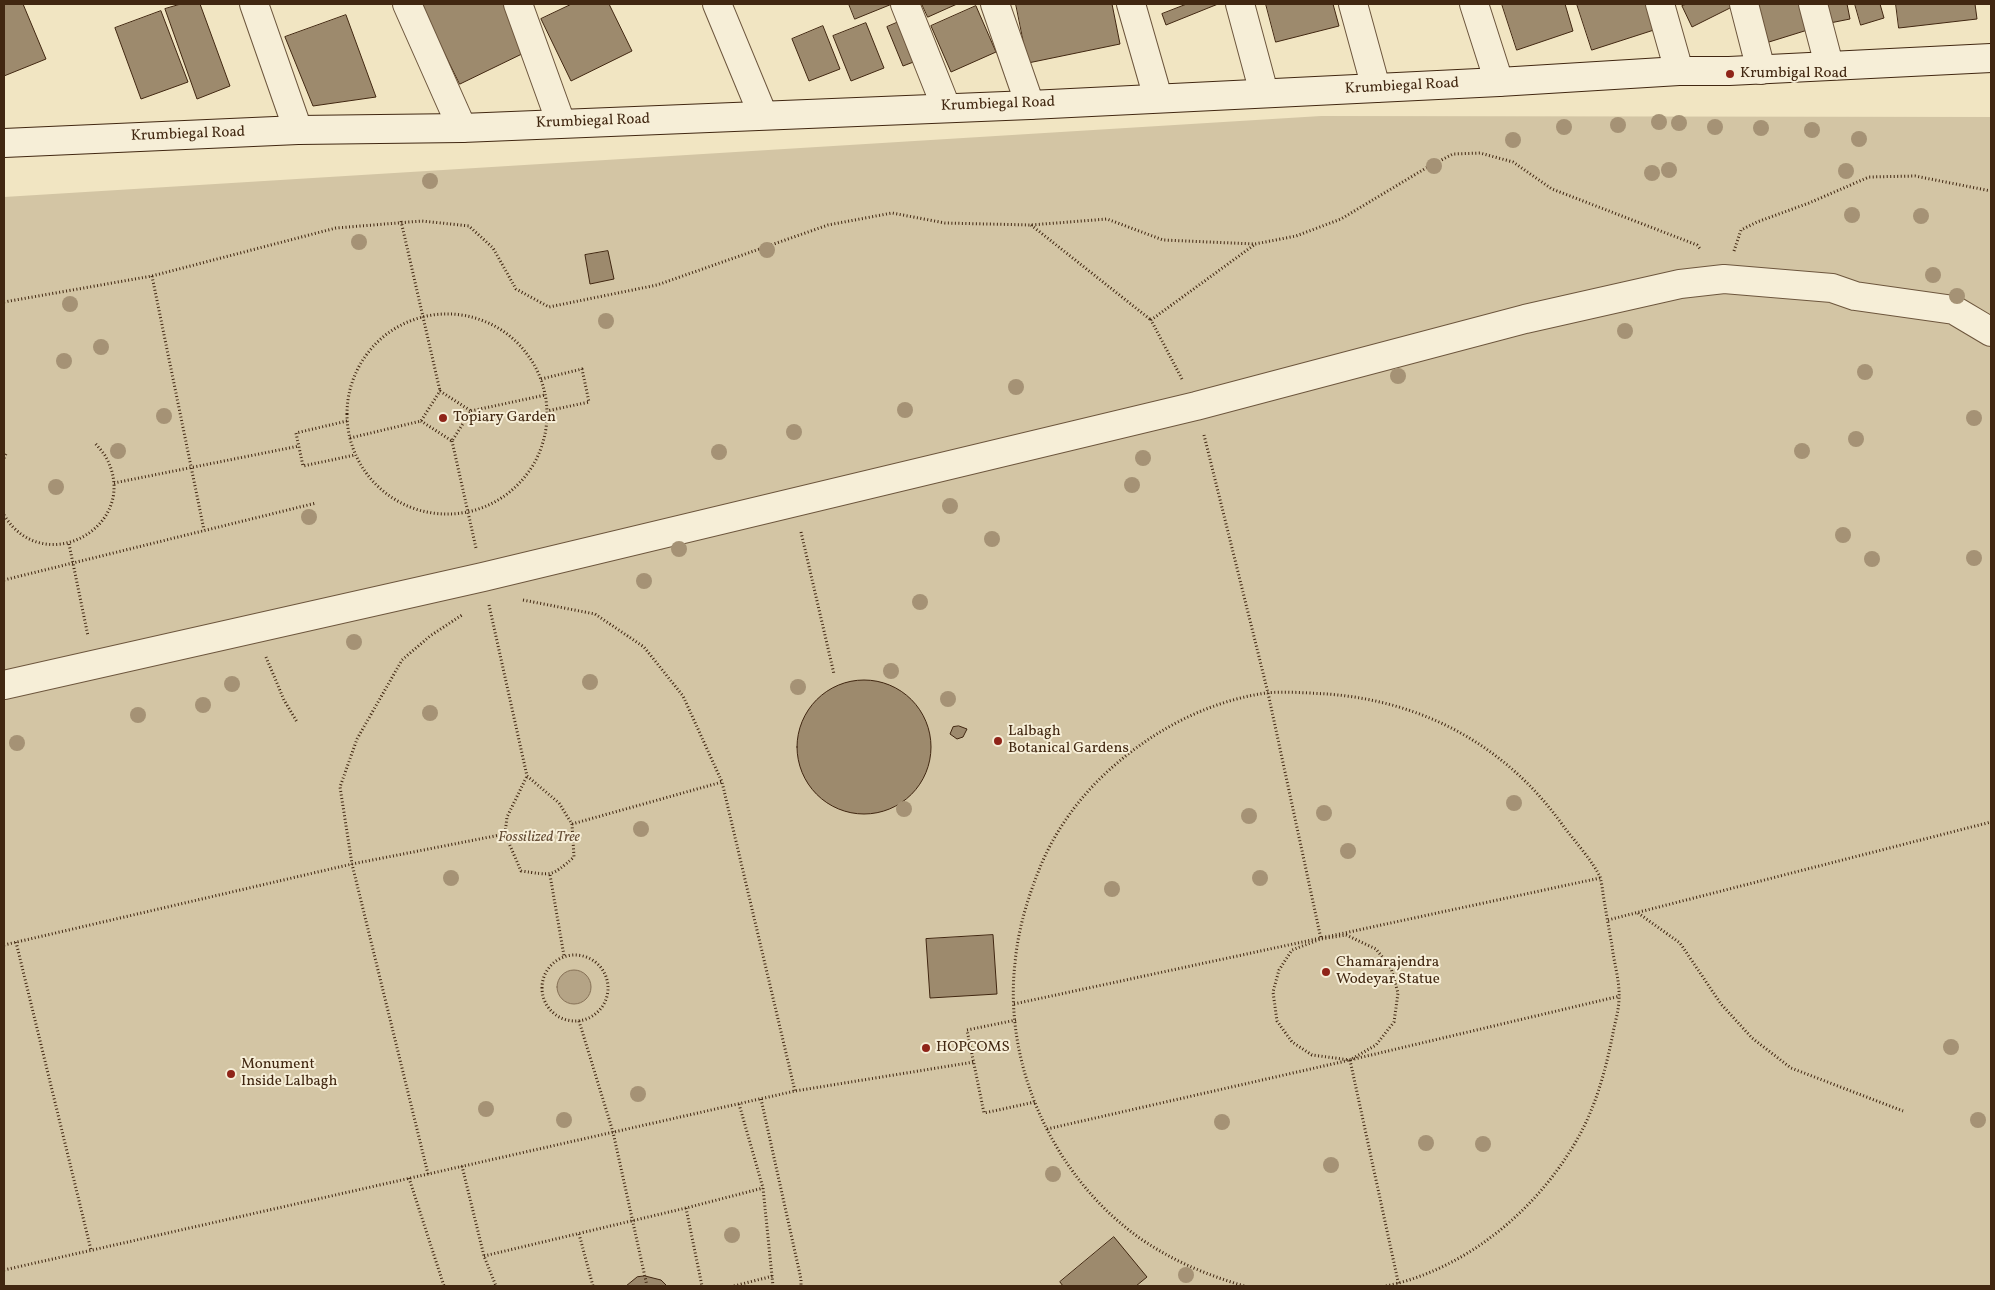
<!DOCTYPE html>
<html>
<head>
<meta charset="utf-8">
<style>
	body { margin:0 }
	#map { position:relative; width:1995px; height:1290px; overflow:hidden; background:#f1e5c2; font-family:Vollkorn,serif }
	canvas { display:block }
	.frame { position:absolute; inset:0; border:5px solid #412711; pointer-events:none }
</style>
</head>
<body>
<div id="map">
<canvas width="1995" height="1290"></canvas>
<div class="frame"></div>
</div>
<script>
const ctx = document.querySelector('canvas').getContext('2d');
ctx.lineJoin = 'round';
function fillPath(path, color) {
  ctx.fillStyle = color;
  ctx.fill(path, 'evenodd');
}
function strokePath(path, color, width, dash) {
  ctx.strokeStyle = color;
  ctx.lineWidth = width;
  ctx.lineCap = dash ? 'butt' : 'round';
  ctx.setLineDash(dash || []);
  ctx.stroke(path);
}
function write(font, color, halo, rows, align = 'center') {
  ctx.font = font + ' Vollkorn,serif';
  ctx.lineWidth = 4;
  ctx.setLineDash([]);
  ctx.textBaseline = 'middle';
  ctx.strokeStyle = halo;
  ctx.fillStyle = color;
  for (const [text, x, y, turn = 0] of rows) {
    ctx.save();
    ctx.translate(x, y);
    ctx.rotate((+turn || 0) * Math.PI / 180);
    ctx.textAlign = isNaN(turn) ? turn : align;
    if (halo) ctx.strokeText(text, 0, 0);
    ctx.fillText(text, 0, 0);
    ctx.restore();
  }
}
const green = new Path2D(`
	M1321,116L1991,117V1286H4V197Z`);
const water = new Path2D(`
	M557 987a17 17 0 1 1 34 0a17 17 0 1 1-34 0Z`);
const building = new Path2D(`
	M4,4H23L46,59L4,76Z
	M181,4H200L230,86L197,99L165,9Z
	M421,4H505L528,51L460,84Z
	M572,4H609L632,51L571,81L541,19Z
	M849,4H892L855,19Z
	M922,4H957L928,17Z
	M1016,4H1112L1120,44L1028,63Z
	M1187,4H1218L1166,25L1162,14Z
	M1266,4H1333L1339,26L1276,42Z
	M1502,4H1565L1573,31L1517,50Z
	M1577,4H1649L1657,29L1592,50Z
	M1687,4H1738L1692,27L1682,6Z
	M1757,4H1806L1814,28L1769,42Z
	M1821,4H1847L1850,19L1825,24Z
	M1855,4H1880L1884,18L1861,25Z
	M1896,4H1975L1977,19L1899,28Z
	M976,6L996,52L951,72L931,26Z
	M161,11L188,82L141,99L115,28Z
	M346,15L376,97L313,106L285,37Z
	M908,18L924,58L903,66L887,27Z
	M866,23L884,68L851,81L833,36Z
	M823,26L840,69L809,81L792,39Z
	M608,251L614,279L590,284L585,255Z
	M797 747a67 67 0 1 1 134 0a67 67 0 1 1-134 0Z
	M959,726L967,729L963,737L957,739L950,734L953,727Z
	M993,935L997,994L930,998L926,939Z
	M1114,1237L1147,1277L1136,1286H1063L1060,1282Z
	M645,1276L661,1280L667,1286H626L637,1277Z`);
const path = new Path2D(`
	M401,221L440,391
	M1031,225L1151,320
	M1734,251L1741,230L1757,222L1809,203L1869,177L1915,176L1991,191
	M152,276L204,530
	M4,302L152,276L336,228L422,221L469,226L493,248L516,289L549,307L657,285L828,225L892,213L945,223L1031,225L1107,219L1163,240L1255,244L1296,236L1341,219L1426,168L1453,154L1480,153L1513,162L1552,189L1697,245L1701,250
	M347 414a100 100 0 1 1 200 0a100 100 0 1 1-200 0Z
	M541,379L582,369L589,402L547,411
	M1182,379L1151,320L1254,245
	M471,411L545,395
	M347,421L296,433L303,466L355,455
	M1204,435L1268,693L1321,939
	M350,438L421,421L440,391L471,411L452,441L421,421
	M452,441L476,548
	M4,458L7,452
	M114,483L299,446
	M4,515C43,580 141,527 107,459C104,453 99,448 95,443
	M801,532L834,674
	M69,544L88,636
	M4,580L316,503
	M523,600L595,614L644,647L683,696L722,782L795,1091
	M489,605L527,776
	M266,657L284,700L297,722
	M527,776L559,803L572,824L574,857C550,878 552,875 521,871L505,834L507,817Z
	M572,824L722,782
	M550,875L564,956
	M1638,913L1680,943L1721,1004L1752,1038L1791,1068L1903,1111
	M1608,920L1991,822
	M1346,935L1376,949L1391,968L1398,993L1394,1022L1376,1045L1350,1060L1312,1055L1292,1042L1277,1021L1273,992L1279,970L1292,950L1321,939Z
	M16,942L91,1250
	M4,945L352,864L505,834
	M542 988a33 33 0 1 1 66 0a33 33 0 1 1-66 0Z
	M1014,1004L1600,878
	M1016,1020L967,1030L984,1113L1035,1102
	M579,1021L613,1132L647,1286
	M1350,1060L1399,1286
	M761,1099L801,1279V1286
	M739,1104L763,1188L773,1286
	M1047,1129L1350,1060L1620,996
	M462,1166L484,1256L496,1286
	M428,1174L352,864L340,787L357,739L402,660L430,636L462,615
	M409,1178L444,1286
	M686,1208L702,1286
	M579,1234L593,1286
	M484,1256L686,1208L763,1188
	M4,1270L795,1091L974,1062
	M734,1286L773,1276
	M1244,1286C1207,1275 1173,1261 1141,1239C1055,1179 1003,1067 1015,963C1018,930 1027,900 1039,870C1055,829 1083,792 1116,764C1158,728 1210,701 1266,693C1285,691 1307,693 1327,694C1424,701 1508,747 1564,827C1574,840 1594,863 1600,877C1601,879 1603,892 1603,894C1606,912 1609,929 1612,946C1614,963 1620,982 1619,998C1619,1010 1615,1022 1613,1033C1605,1074 1594,1113 1572,1148C1532,1214 1463,1270 1386,1286`);
const street = new Path2D(`
	M254,4L298,130
	M407,4L462,128
	M518,4L561,123
	M717,4L763,115
	M905,4L946,107
	M995,4L1030,105
	M1131,4L1158,98
	M1240,4L1264,93
	M1353,4L1376,88
	M1474,4L1499,82
	M1660,4L1679,71
	M1744,4L1761,70
	M1813,4L1829,65
	M4,685L483,577L1196,406L1525,319L1680,284L1724,279L1832,288L1855,296L1954,310L1991,332`);
const secondary = new Path2D(`
	M4,143L298,130L462,128L1030,105L1499,82L1679,71H1729L1991,58`);
const trees = [
	[1659,122],
	[1679,123],
	[1618,125],
	[1564,127],
	[1715,127],
	[1761,128],
	[1812,130],
	[1859,139],
	[1513,140],
	[1434,166],
	[1669,170],
	[1846,171],
	[1652,173],
	[430,181],
	[1852,215],
	[1921,216],
	[359,242],
	[767,250],
	[1933,275],
	[1957,296],
	[70,304],
	[606,321],
	[1625,331],
	[101,347],
	[64,361],
	[1865,372],
	[1398,376],
	[1016,387],
	[905,410],
	[164,416],
	[1974,418],
	[794,432],
	[1856,439],
	[118,451],
	[1802,451],
	[719,452],
	[1143,458],
	[1132,485],
	[56,487],
	[950,506],
	[309,517],
	[1843,535],
	[992,539],
	[679,549],
	[1974,558],
	[1872,559],
	[644,581],
	[920,602],
	[354,642],
	[891,671],
	[590,682],
	[232,684],
	[798,687],
	[948,699],
	[203,705],
	[430,713],
	[138,715],
	[17,743],
	[1514,803],
	[904,809],
	[1324,813],
	[1249,816],
	[641,829],
	[1348,851],
	[451,878],
	[1260,878],
	[1112,889],
	[1951,1047],
	[638,1094],
	[486,1109],
	[564,1120],
	[1978,1120],
	[1222,1122],
	[1426,1143],
	[1483,1144],
	[1331,1165],
	[1053,1174],
	[732,1235],
	[1186,1275]
];
const markers = [
	[1730,74,5,"#8f2418"],
	[443,418,5,"#8f2418"],
	[998,741,5,"#8f2418"],
	[1326,972,5,"#8f2418"],
	[926,1048,5,"#8f2418"],
	[231,1074,5,"#8f2418"]
];
const poiNames = [
	["Krumbigal Road",1740,74],
	["Topiary Garden",453,418],
	["Lalbagh",1008,732],
	["Botanical Gardens",1008,749],
	["Chamarajendra",1336,963],
	["Wodeyar Statue",1336,980],
	["HOPCOMS",936,1048],
	["Monument",241,1065],
	["Inside Lalbagh",241,1082]
];
const streetNames = [
	["Krumbiegal Road",1402,87,-3],
	["Krumbiegal Road",998,105,-2],
	["Krumbiegal Road",593,122,-2],
	["Krumbiegal Road",188,135,-2]
];
const parkNames = [
	["Fossilized Tree",539,838]
];
fillPath(green, '#d3c5a4');
fillPath(water, '#b5a486');
strokePath(water, '#877257', 1);
fillPath(building, '#9d8a6d');
strokePath(building, '#412711', 1);
strokePath(street, '#6d563d', 30);
strokePath(secondary, '#412711', 30);
strokePath(path, '#412711', 3, [1, 2.5]);
strokePath(street, '#f6eed7', 28);
strokePath(secondary, '#f6eed7', 28);
ctx.fillStyle = '#a59275';
for (const [x, y] of trees) {
  ctx.beginPath();
  ctx.arc(x, y, 8, 0, 2 * Math.PI);
  ctx.fill();
}
for (const [x, y, r, color] of markers) {
  const dot = new Path2D();
  dot.arc(x, y, r, 0, 2 * Math.PI);
  ctx.fillStyle = color;
  ctx.fill(dot);
  strokePath(dot, '#f6eed7', 2);
}
write('15px', '#412711', '#f6eed7', poiNames, 'left');
write('15px', '#412711', '#f6eed7', streetNames);
write('italic 15px', '#664e36', '#f6eed7', parkNames);
</script>
</body>
</html>
